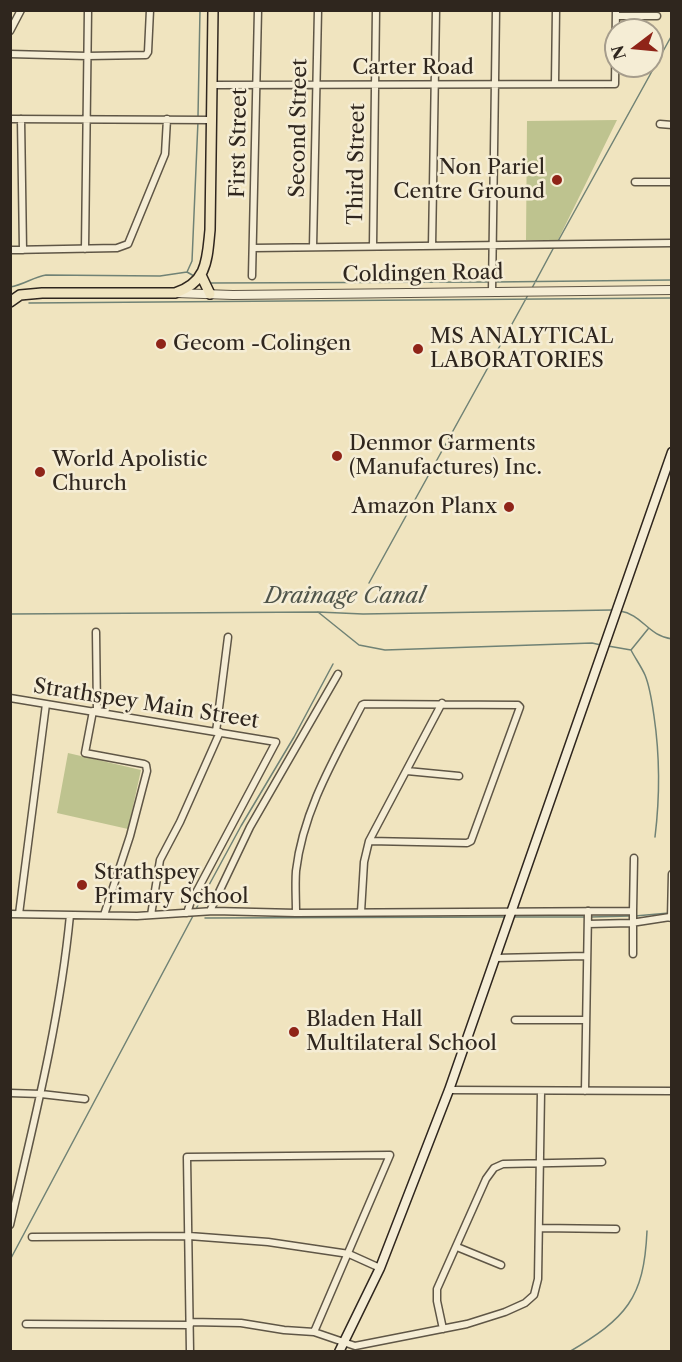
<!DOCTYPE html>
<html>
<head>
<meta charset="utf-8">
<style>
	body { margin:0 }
	#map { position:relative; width:682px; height:1362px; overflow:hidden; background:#f0e4bf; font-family:"Libre Caslon Text",serif }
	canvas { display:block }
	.frame { position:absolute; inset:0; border:12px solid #2f261e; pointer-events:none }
	.north { position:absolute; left:604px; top:18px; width:60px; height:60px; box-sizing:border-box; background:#f5edd5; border:2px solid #a69d8c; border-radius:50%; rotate:254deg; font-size:16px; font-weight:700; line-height:24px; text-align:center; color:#2f261e }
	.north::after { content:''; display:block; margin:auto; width:21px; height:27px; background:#8f2418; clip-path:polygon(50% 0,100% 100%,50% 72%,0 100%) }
</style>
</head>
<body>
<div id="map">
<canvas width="682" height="1362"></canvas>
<div class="frame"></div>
<div class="north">N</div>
</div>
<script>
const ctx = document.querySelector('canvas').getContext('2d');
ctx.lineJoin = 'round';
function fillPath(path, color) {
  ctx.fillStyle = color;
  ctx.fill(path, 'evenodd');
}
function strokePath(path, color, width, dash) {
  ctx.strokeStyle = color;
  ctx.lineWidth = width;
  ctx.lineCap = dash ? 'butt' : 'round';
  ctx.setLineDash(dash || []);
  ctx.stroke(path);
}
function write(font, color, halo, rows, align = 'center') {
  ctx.font = font + ' "Libre Caslon Text",serif';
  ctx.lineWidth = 5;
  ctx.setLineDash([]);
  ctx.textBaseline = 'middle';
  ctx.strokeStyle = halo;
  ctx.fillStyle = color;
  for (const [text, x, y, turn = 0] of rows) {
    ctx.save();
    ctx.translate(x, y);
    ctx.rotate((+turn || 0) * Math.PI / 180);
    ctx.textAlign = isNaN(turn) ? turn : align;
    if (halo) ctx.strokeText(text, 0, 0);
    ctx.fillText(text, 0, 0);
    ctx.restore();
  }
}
const green = new Path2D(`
	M617,120L558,240H526L527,121Z
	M68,753L141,770L128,829L57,813Z`);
const stream = new Path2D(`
	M198,116L200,10
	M557,243L672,35
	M187,272L194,276
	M494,282L672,280
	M209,283L489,282
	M10,287C24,285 33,277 46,275L160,276L187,272L192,261L198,121
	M532,288L554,247
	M29,303L672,298
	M369,583L528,295
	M620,611C642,614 648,636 672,639
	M318,612L359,645L385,650L592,643L601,645
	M10,614L318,612L363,614L612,610
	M648,629L631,650C635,658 641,666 645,675C650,687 652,702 654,716C660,757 660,796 655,837
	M608,646L631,650
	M196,909L241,826L294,737L333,664
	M635,916L669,913
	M515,917H585
	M590,917L630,916
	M205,918L507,917
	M10,1260L194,914
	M569,1352C626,1318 644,1299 647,1231`);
const minor = new Path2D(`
	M616,16H657
	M10,31L21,10
	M10,54L87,56L146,55L148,52L150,10
	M555,83L556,10
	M212,85L615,84L616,10
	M10,119L211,120
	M21,119L23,250
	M660,124L672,125
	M635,182H672
	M373,246L376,10
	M432,246L436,10
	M313,247L318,10
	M253,248L672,243
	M85,249L88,10
	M10,250L117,248L128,244L165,154L167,119
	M252,276L258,10
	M492,291L496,10
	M96,632L97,711
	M10,698L276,742L190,904L187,913
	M93,711L85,753L144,764L146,765L147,771L130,836L104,915
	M216,732L228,637
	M407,771L459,776
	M210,911L250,827L338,674
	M633,911V954
	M361,912L364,862L369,841L442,703
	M296,913C296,899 295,885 296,871C303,811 334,759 362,705L364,704L518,705L520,707L471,841L467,843L369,841
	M10,914L137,916L214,911L296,913L633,911L634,858
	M19,914L46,704
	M151,915L160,860L180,822L220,732
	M671,918L672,874
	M588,924L631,923L670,917
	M495,958L586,956
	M515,1020H586
	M449,1090L672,1091
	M585,1091L588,911
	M10,1093L41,1094L85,1099
	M10,1225C34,1122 60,1020 70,915
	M540,1228L616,1229
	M32,1237L189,1236L268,1242L349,1254L380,1268
	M457,1247L501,1265
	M190,1322L241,1323L284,1330L314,1332L355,1346L467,1324L505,1312L525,1303L534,1295L538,1279L541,1092
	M26,1324L190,1325
	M443,1329L437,1301V1289L486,1179L494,1168L503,1164L602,1162
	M190,1352L187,1157L390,1155L314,1332`);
const tertiary = new Path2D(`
	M175,293L233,295L672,290`);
const secondary = new Path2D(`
	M339,1352L380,1268L449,1090L672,452`);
const primary = new Path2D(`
	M201,275L210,294
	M10,302L20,295L42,293H175C208,282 207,259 210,230L213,10`);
const markers = [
	[557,180,6,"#8f2418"],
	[161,344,6,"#8f2418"],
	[418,349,6,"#8f2418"],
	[337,456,6,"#8f2418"],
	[40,472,6,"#8f2418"],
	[509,507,6,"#8f2418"],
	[82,885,6,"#8f2418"],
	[294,1032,6,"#8f2418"]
];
const streetNames = [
	["Carter Road",413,68],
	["Second Street",299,128,-89],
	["First Street",239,143,-89],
	["Third Street",357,164,-89],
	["Coldingen Road",423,274,-1],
	["Strathspey Main Street",146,704,9]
];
const poiNames = [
	["Non Pariel",545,168,"right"],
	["Centre Ground",545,192,"right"],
	["MS ANALYTICAL",430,337],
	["LABORATORIES",430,361],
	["Gecom -Colingen",173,344],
	["Denmor Garments",349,444],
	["(Manufactures) Inc.",349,468],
	["World Apolistic",52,460],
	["Church",52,484],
	["Amazon Planx",497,507,"right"],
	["Strathspey",94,873],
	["Primary School",94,897],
	["Bladen Hall",306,1020],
	["Multilateral School",306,1044]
];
const waterNames = [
	["Drainage Canal",345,597]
];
fillPath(green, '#bec38f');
strokePath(stream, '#708275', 1.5);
strokePath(minor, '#5f5646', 9);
strokePath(tertiary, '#5f5646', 10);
strokePath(secondary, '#2f261e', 11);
strokePath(primary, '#2f261e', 12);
strokePath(minor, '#f5edd5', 6);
strokePath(tertiary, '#f5edd5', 8);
strokePath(secondary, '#f5edd5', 8);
strokePath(primary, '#f0e4bf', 9);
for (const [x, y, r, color] of markers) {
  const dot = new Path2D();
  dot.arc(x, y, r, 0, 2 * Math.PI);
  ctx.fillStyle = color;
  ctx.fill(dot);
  strokePath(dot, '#f5edd5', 2);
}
write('21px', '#2f261e', '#f5edd5', streetNames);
write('21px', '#2f261e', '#f5edd5', poiNames, 'left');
write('italic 22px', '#4f544a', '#f5edd5', waterNames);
</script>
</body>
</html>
